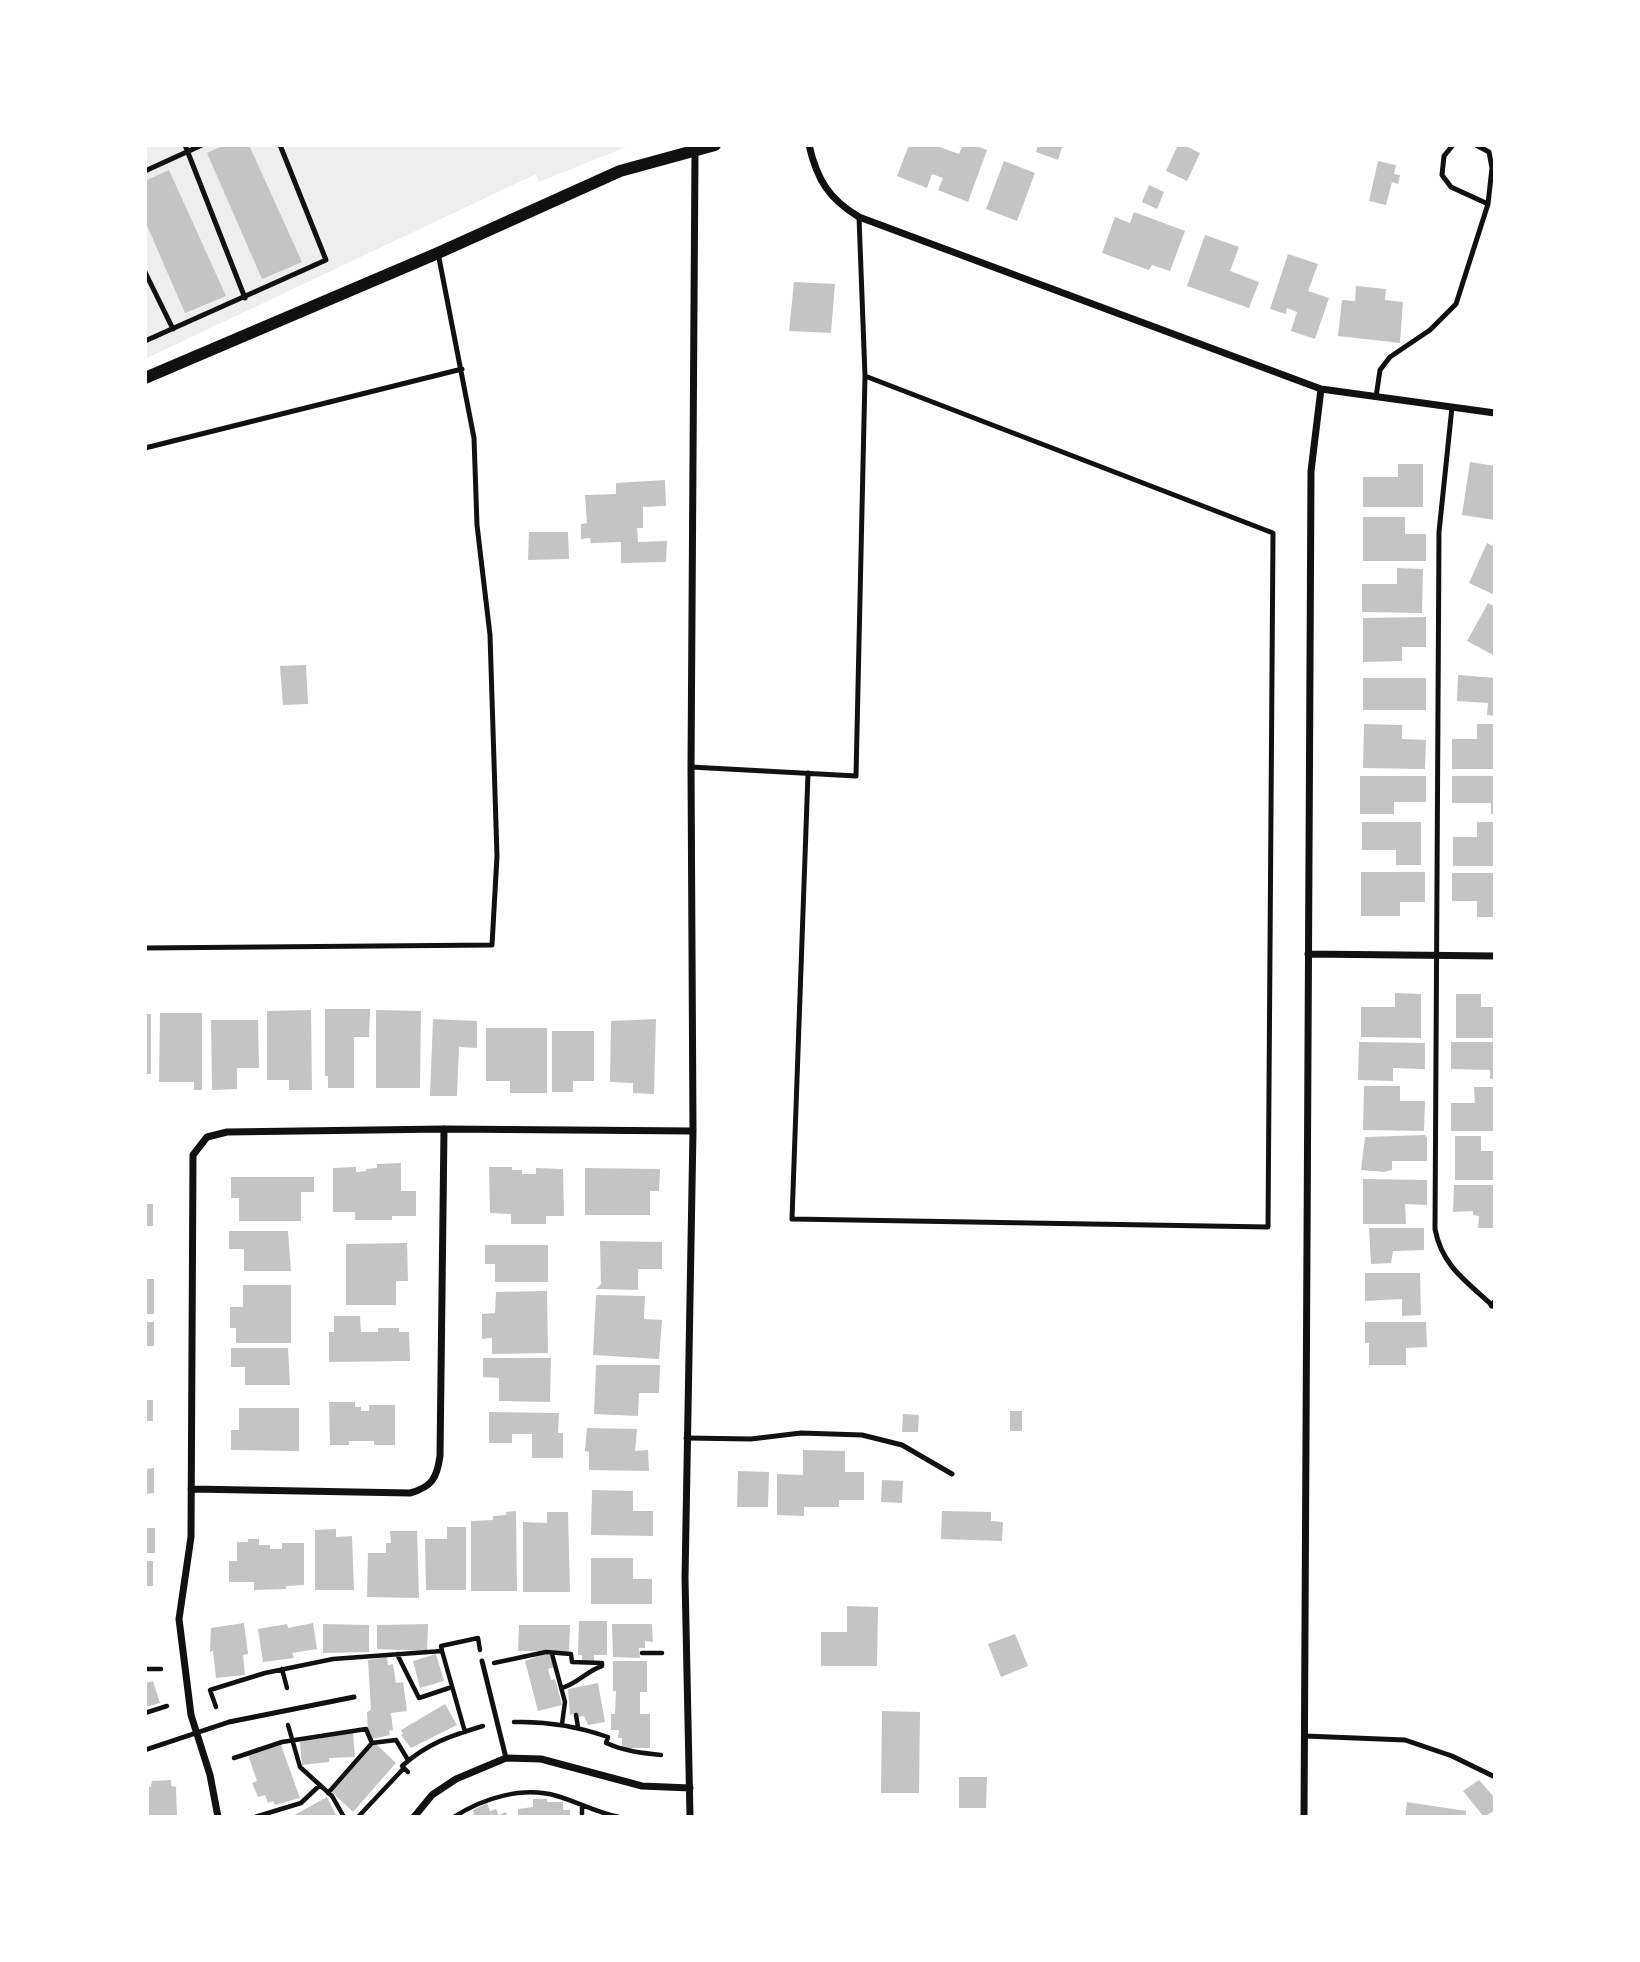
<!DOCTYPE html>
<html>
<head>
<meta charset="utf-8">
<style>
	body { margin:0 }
	#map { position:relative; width:1640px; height:1962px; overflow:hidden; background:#fff; font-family:Overpass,sans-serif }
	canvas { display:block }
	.frame { position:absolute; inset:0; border:147px solid #fff; pointer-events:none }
</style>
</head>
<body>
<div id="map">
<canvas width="1640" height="1962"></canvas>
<div class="frame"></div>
</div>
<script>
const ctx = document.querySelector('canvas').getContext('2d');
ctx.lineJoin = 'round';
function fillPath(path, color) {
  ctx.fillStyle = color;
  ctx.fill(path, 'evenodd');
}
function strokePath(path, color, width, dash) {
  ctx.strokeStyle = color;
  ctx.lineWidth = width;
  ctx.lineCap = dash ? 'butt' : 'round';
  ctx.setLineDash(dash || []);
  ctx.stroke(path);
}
const green = new Path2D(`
	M145,145H631L539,182L536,174L145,359Z`);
const building = new Path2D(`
	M225,145H249L302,262L262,279L207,153Z
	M909,145H934L959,154L963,145H974L987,150L968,202L938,190L943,178L932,174L927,188L897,176Z
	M1038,145H1063L1058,160L1036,152Z
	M1178,145H1184L1200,153L1187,181L1166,171Z
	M1004,161L1035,173L1017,221L986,209Z
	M1378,161L1396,165L1394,174L1400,175L1398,184L1392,182L1386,205L1369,201Z
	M169,170L226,296L185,313L145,221V181Z
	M1149,185L1164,192L1157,209L1142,202Z
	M1134,212L1185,231L1170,271L1152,265L1149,270L1102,253L1115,217L1130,223Z
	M1205,235L1239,247L1230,271L1259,282L1249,308L1187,286Z
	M1288,254L1318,264L1308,291L1329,298L1315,339L1291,331L1297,312L1287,308L1286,314L1270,309Z
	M794,282L835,284L831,333L789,331Z
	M1356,286L1386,289L1385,300L1403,302L1400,343L1338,336L1342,300L1355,301Z
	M1470,462L1495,466V520L1462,515Z
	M1398,464H1423V507H1363V477H1398Z
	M665,480L666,506L643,507V528H637L638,542L667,541L666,562L621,563V542L591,543L590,538L581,539V524L587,523L585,495L616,494V483Z
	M1363,517H1405V534H1426V561H1363Z
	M529,532H568L569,559L528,560Z
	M1487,543L1495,547V595L1469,583Z
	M1397,568L1423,569L1422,613L1362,612V584H1397Z
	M1488,603L1495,607V656L1467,641Z
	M1426,617V647H1402V661L1363,662V618Z
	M306,665L308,704L283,705L280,666Z
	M1458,675L1495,678V716L1487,715L1488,703L1457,701Z
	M1363,678H1426V710H1363Z
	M1364,724L1402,725V739L1426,740L1425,769L1363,768Z
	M1477,724H1495V769H1452V739H1477Z
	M1360,776H1426V802H1394V814H1360Z
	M1452,776H1495V814H1491V803H1452Z
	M1362,822H1421V865H1396V850H1362Z
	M1477,822H1495V866H1453V837H1477Z
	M1361,872H1425V902H1400V916H1361Z
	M1452,873H1495V917H1477V901H1452Z
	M1395,993L1421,994V1038L1361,1037V1007H1395Z
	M1456,994H1481V1007H1495V1038H1456Z
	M325,1009H370L369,1037H354V1088H328V1076H325Z
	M311,1010L312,1090H289V1080H267V1011Z
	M376,1010L421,1011L420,1088H376Z
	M160,1013H202V1090H194V1082H159Z
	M145,1014H151V1074H145Z
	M433,1019L477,1021V1048L459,1047L457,1096H430Z
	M656,1019L654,1094L633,1093V1083L610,1082L611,1021Z
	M211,1020H258L259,1068H237V1089L212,1090Z
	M486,1028H547V1093H510V1081H486Z
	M552,1031H594V1081H573V1092H552Z
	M1359,1042L1425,1043V1069L1393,1068V1081L1358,1080Z
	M1451,1042H1495V1079H1490V1070L1451,1069Z
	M1364,1086H1400V1101H1425L1424,1131L1363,1130Z
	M1474,1087H1495V1131H1451V1103H1475Z
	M1425,1135L1427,1138V1161H1392V1170L1384,1172L1361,1170L1365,1137Z
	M1455,1136H1481V1151H1495V1180H1455Z
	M401,1163V1191H416V1216H392V1220H355V1212H333V1168L356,1167V1172L366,1171V1169L377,1168V1164Z
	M489,1167H512V1170H522V1174H536V1168L563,1169L564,1216H546V1224H511V1214L490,1213Z
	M585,1168L660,1169L659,1191H650V1215H585Z
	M231,1177H314V1192H301V1221H239V1198H231Z
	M1363,1179L1427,1180V1205L1405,1204L1406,1224H1363Z
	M1454,1185H1495V1228H1478L1479,1216L1473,1215V1211L1453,1212Z
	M145,1204H153V1226H145Z
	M1369,1228H1424V1250L1393,1251L1391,1263L1371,1264Z
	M229,1231H288L291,1271H244V1249H229Z
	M600,1241L662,1242V1269H638V1290L596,1289L601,1284Z
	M407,1243L408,1281H396V1305H346V1244Z
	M485,1245H548V1282H495V1264H485Z
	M1365,1273H1420L1421,1315L1402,1316V1299L1365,1301Z
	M145,1279H154V1314H145Z
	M243,1285H291V1343H236V1328H230V1307H243Z
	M547,1291L548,1353L492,1354V1338L482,1339V1314L495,1313L496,1292Z
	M596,1295L645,1296L644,1319L662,1320L659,1359L593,1355Z
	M334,1316H360L361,1332H378V1328H399V1332H409L410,1361L329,1362V1332H334Z
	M145,1322H154V1346H145Z
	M1365,1322H1426L1427,1347L1406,1348V1365H1369V1343H1365Z
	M231,1348H288L290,1385H245V1367H231Z
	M483,1358H551L550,1402L499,1401V1378L483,1377Z
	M596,1365H660L659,1393H639L638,1416L594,1414Z
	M145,1400H153V1421H145Z
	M329,1402H355V1407H361V1411H369V1405H395V1445H374V1441H349V1445H330Z
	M239,1408H299V1451L231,1450V1430H239Z
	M1010,1411H1022V1431H1010Z
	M489,1412L559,1413L558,1433H563V1458H532V1434H512V1443H489Z
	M903,1414L919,1415L918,1432H902Z
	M587,1428L637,1429L635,1451L648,1450L649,1471L589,1470V1452L585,1451Z
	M803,1450L845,1451V1472H864V1500H839V1507H804V1516L777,1515V1474L803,1475Z
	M154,1468V1493L145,1494V1469Z
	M738,1471L769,1472L768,1507H737Z
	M882,1480L903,1481L902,1503L881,1502Z
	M592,1490L633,1491V1511H653V1536L591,1535Z
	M516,1511L517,1591H471V1521L493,1520V1516L506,1515V1512Z
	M942,1511L991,1512V1521L1003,1522L1002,1541L941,1539Z
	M547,1512H568L570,1592H523V1522L547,1523Z
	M447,1527H466V1590H426L425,1539H447Z
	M145,1528H155V1553H145Z
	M336,1529V1537L352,1536L354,1590H315V1530Z
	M390,1531H417L419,1598L367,1597L368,1553H386V1543H391Z
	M248,1539H259V1545H270V1549H282V1543H304V1585L286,1586V1589L254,1590V1582H229V1561H237V1542H248Z
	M591,1558H633V1579H652V1604H591Z
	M145,1561H153V1586H145Z
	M847,1606L878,1607L877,1666H821V1632H847Z
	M579,1621H607V1655H594V1661L587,1662L582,1660V1655H578Z
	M244,1623L248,1654L243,1655L245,1675L216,1678L213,1651L210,1652L211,1628Z
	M313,1623L317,1649L292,1653L294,1658L263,1662L258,1629L287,1624L288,1628Z
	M323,1624L369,1625V1652L323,1653Z
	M428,1624L427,1651L377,1649V1625Z
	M612,1624H652L653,1642L645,1641V1648H639L640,1658L613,1657Z
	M519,1625H570L569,1651H518Z
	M1015,1634L1028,1666L1001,1677L988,1644Z
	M436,1654L444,1681L420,1688L413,1661Z
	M542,1655H550L554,1667L548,1669L551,1680L555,1679L562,1705L538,1711L525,1661Z
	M387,1657L388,1665L393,1664L396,1683L403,1682L407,1711L391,1713L393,1730L389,1731L390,1735L372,1739L371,1734H368L367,1712L371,1710L368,1660Z
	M613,1661H647V1692H640V1714H650V1748H622V1738H618L619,1730H611V1714H615L616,1691H613Z
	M153,1681L160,1703L145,1707V1683Z
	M598,1683L605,1722L588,1725L584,1716L579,1717L577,1713L570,1715L568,1689Z
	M445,1704L457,1725L411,1748L401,1735L403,1734L401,1730Z
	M882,1711L920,1712L919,1793H881Z
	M353,1732L355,1757L329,1758V1762L302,1765L300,1742Z
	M375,1743L396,1763L353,1812L332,1792Z
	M281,1745L300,1798L275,1805L273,1801L268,1803L265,1795L258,1797L252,1783L257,1781L248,1755Z
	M959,1777H987L986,1808H959Z
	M171,1780V1786L176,1787L177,1817H149V1787H151L152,1781Z
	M1479,1780L1495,1798V1810L1484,1817L1463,1791Z
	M327,1797L337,1817H291Z
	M533,1799H547V1802H563V1810H570V1817H518V1809L533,1807Z
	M1407,1802L1466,1811V1817H1405Z
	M487,1803L490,1811L496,1809L499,1815L506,1812L507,1817H466L474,1814L473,1810Z`);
const path = new Path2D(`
	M442,1651L465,1732
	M642,1653H662
	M397,1654L419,1698L452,1687
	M552,1654L565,1702L562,1724
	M494,1663L546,1652L571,1654L572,1662L602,1663V1666C587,1671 578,1683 562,1688
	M145,1669H161
	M282,1669L287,1688
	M216,1707L210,1690L265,1673L333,1659L442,1651L441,1646L478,1638L480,1650
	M145,1713L167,1706
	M576,1715L578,1727
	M514,1722C548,1721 577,1726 608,1737L606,1743C624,1751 641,1753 661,1755
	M288,1725L300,1767L332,1796L344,1817
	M234,1758L282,1742L366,1729L372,1743
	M408,1772L402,1766C428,1743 450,1736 483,1726
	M328,1793L372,1743L396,1740L408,1760
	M255,1817L301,1803L320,1785
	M358,1817L404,1768
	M454,1817C483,1798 523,1786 557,1796C578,1802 597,1813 619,1817
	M582,1817V1805`);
const service = new Path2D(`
	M185,145L245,298
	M1453,145L1444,156L1442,175L1451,187L1488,204
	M145,171L202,145
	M145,272L173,329
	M145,341L326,260L280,145
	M1376,397L1380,370L1390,357L1430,330L1456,304L1488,204L1492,168L1489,152L1476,145
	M1452,407L1439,532L1435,1229C1442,1266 1466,1281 1492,1305
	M145,448L462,369
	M691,767L856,776L865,376L859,217
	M808,773L792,1219L1268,1227L1273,533L865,376
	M145,948L492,945L497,856L490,635L477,525L474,438L438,253
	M686,1438L751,1439L801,1433L862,1435L902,1445L952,1474
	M482,1661L506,1758
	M1305,1736L1405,1740L1452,1756L1495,1777
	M145,1750L229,1722L354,1697`);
const minor = new Path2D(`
	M809,145C817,180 829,199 859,217L1321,389L1495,413
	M1308,954L1495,956
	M1492,1305L1495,1303
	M191,1489L410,1493C432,1487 437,1478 440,1456L444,1129
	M218,1817L210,1775L191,1715L179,1619L191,1537L193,1155L207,1137L227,1132L444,1129L693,1131
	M414,1817L432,1795L456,1779L506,1758L541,1759L642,1786L690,1788
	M690,1817L685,1578L693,1131L691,767L695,152
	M1304,1817L1311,471L1321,389`);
const tertiary = new Path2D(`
	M145,378L438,253L620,171L715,145`);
fillPath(green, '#eee');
fillPath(building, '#c4c4c4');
strokePath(path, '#111', 4.5);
strokePath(service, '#111', 5);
strokePath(minor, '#111', 7);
strokePath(tertiary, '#111', 12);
</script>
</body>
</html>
